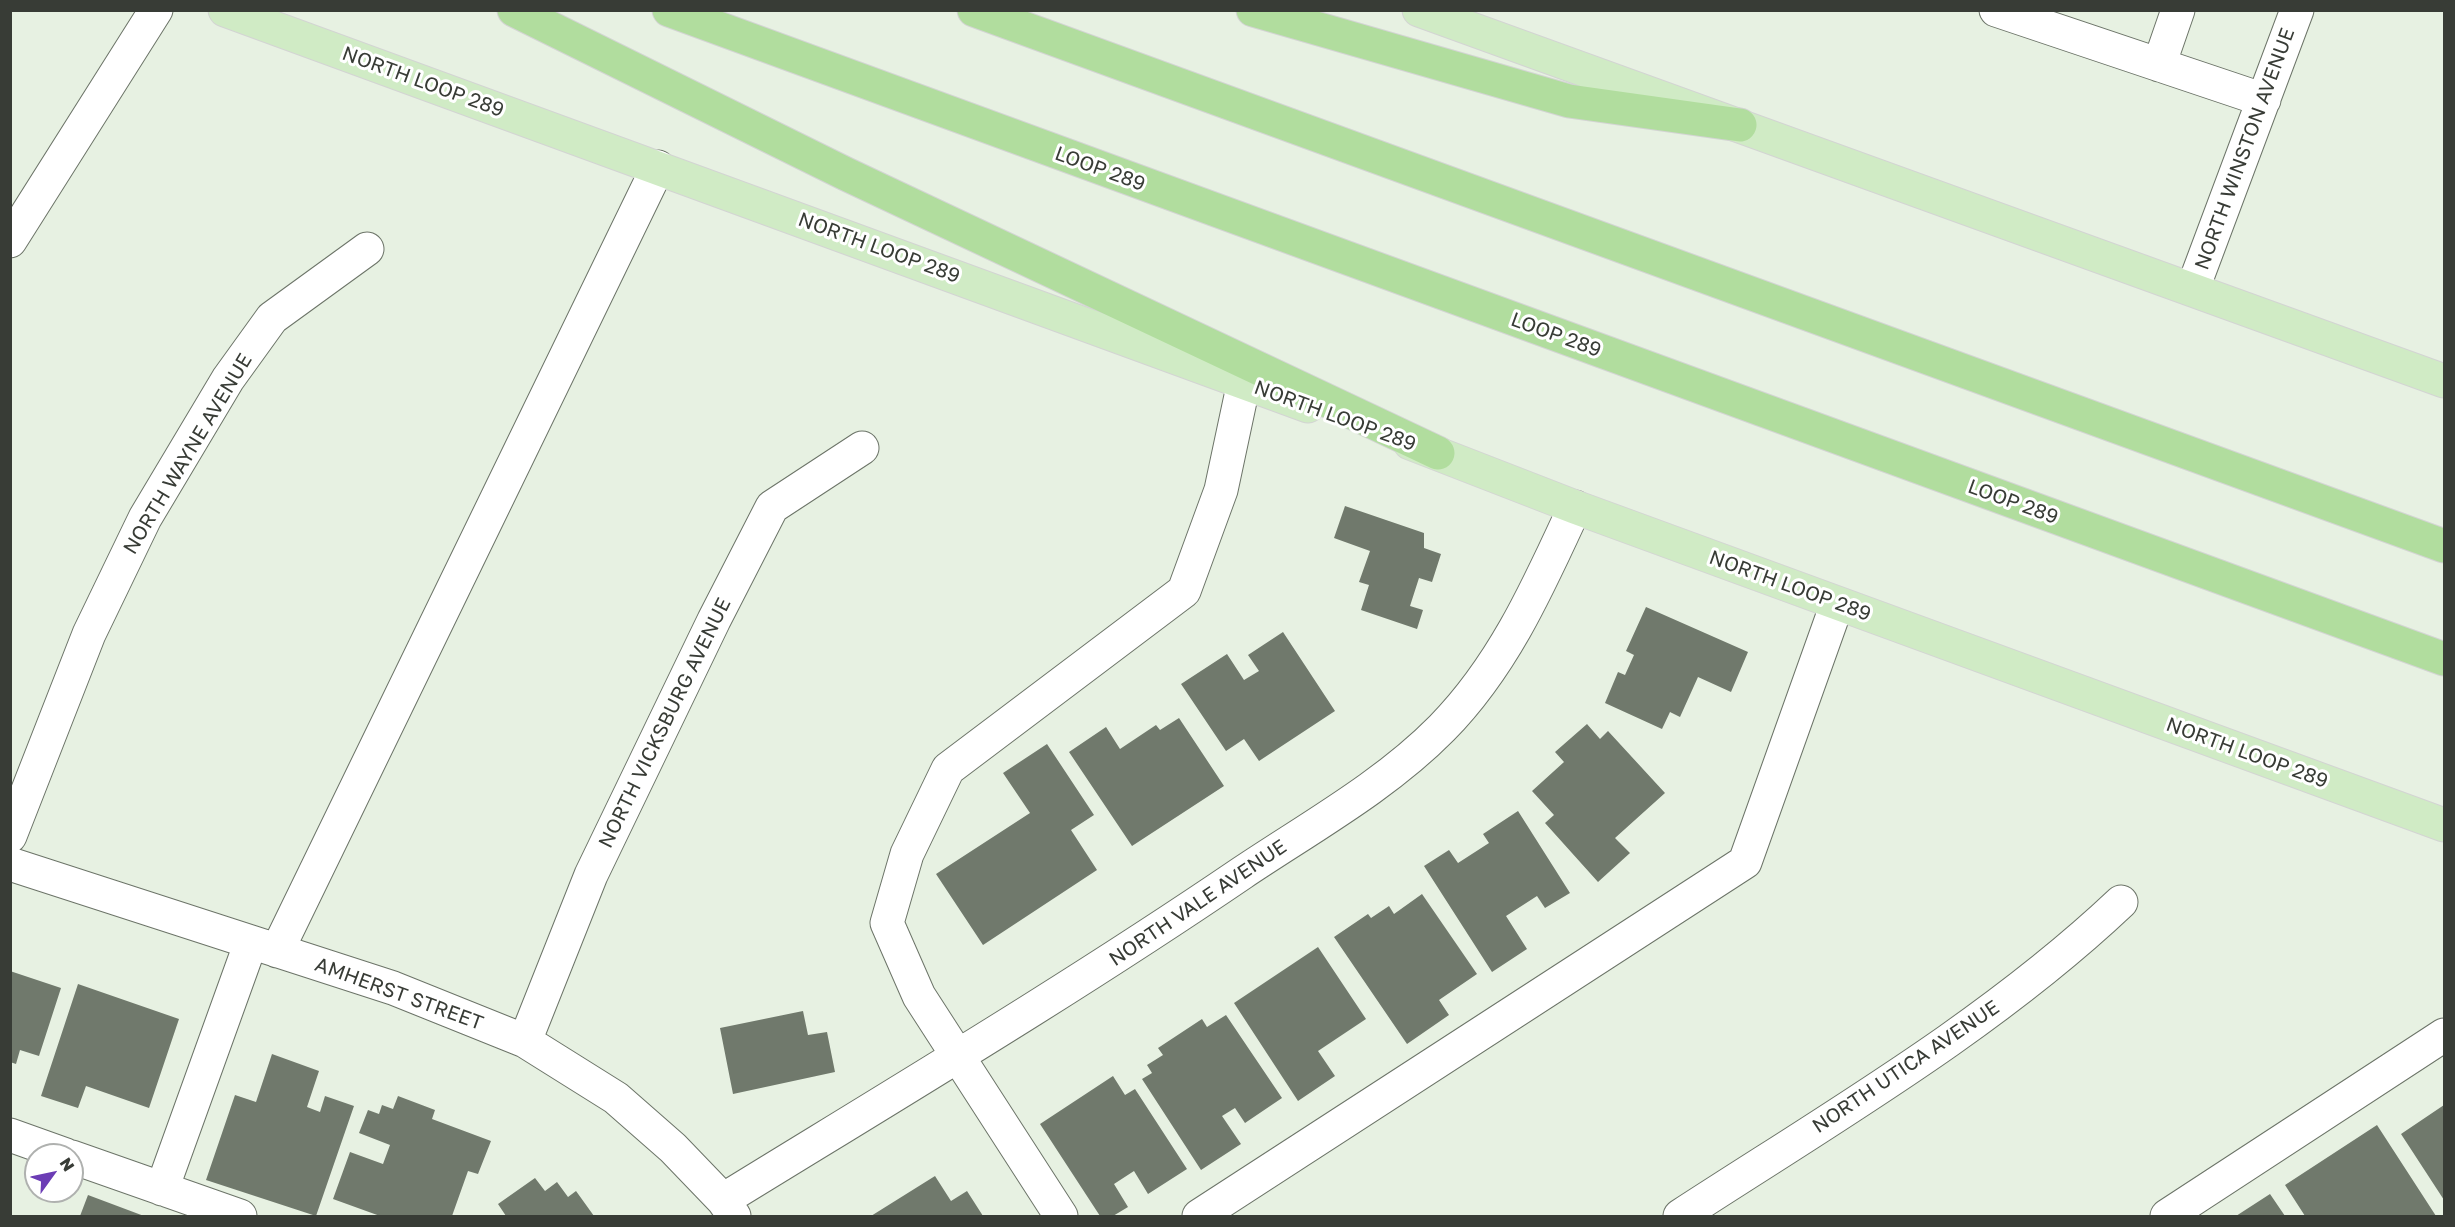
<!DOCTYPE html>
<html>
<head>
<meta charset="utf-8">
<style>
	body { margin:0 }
	#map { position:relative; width:2455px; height:1227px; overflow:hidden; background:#e7f1e2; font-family:"Golos Text",sans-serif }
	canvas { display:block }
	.frame { position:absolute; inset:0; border:12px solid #383c36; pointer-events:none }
	.north { position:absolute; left:24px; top:1143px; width:60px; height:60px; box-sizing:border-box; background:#fff; border:2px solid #afb1af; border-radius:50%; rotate:57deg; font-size:16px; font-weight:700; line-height:24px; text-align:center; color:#383c36 }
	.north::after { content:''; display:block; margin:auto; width:21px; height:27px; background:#6c3db5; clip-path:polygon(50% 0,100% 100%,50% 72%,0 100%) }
</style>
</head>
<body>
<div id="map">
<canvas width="2455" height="1227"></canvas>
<div class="frame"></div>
<div class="north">N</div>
</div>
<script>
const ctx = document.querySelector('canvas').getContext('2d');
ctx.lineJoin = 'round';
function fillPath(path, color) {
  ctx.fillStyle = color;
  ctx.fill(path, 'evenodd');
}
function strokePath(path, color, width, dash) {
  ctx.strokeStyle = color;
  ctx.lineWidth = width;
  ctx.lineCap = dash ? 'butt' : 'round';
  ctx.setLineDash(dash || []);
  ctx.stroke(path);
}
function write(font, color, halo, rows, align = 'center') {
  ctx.font = font + ' "Golos Text",sans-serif';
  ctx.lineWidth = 6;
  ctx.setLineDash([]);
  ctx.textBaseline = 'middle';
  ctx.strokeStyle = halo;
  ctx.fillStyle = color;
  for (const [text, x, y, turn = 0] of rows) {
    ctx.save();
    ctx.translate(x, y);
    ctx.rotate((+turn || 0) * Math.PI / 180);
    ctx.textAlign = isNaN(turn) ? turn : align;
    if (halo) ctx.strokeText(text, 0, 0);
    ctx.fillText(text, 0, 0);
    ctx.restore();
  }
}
const building = new Path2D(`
	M1345,506L1424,533V548L1441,554L1432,582L1419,578L1410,606L1423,610L1417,629L1361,610L1369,585L1359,582L1370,551L1334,538Z
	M1646,607L1748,652L1731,692L1698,677L1680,717L1670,712L1662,729L1605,703L1618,672L1625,675L1634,655L1626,651Z
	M1283,632L1335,711L1259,761L1244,739L1226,751L1181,684L1227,654L1244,680L1259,671L1248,655Z
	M1179,718L1224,786L1132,846L1069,752L1106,727L1120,749L1156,725L1160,730Z
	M1587,724L1600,739L1608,731L1665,793L1615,838L1630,853L1598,882L1545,823L1554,815L1532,791L1564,762L1555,752Z
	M1047,744L1094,815L1071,830L1097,870L983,945L936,874L1030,813L1003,773Z
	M1518,811L1570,893L1545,908L1537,896L1506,916L1527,949L1492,972L1424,866L1449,850L1458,863L1489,843L1483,834Z
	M1422,894L1477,974L1439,1000L1449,1015L1407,1044L1334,937L1368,914L1371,918L1389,906L1394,914Z
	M1318,947L1366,1019L1318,1051L1335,1076L1298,1101L1234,1003Z
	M10,971L61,988L39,1056L20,1050L16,1064L10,1062Z
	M78,984L179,1019L149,1108L86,1086L78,1108L41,1096Z
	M803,1011L808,1035L827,1032L835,1072L733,1094L720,1028Z
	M1226,1015L1282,1098L1245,1123L1235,1108L1222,1116L1241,1144L1201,1170L1142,1079L1152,1073L1147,1065L1163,1055L1158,1048L1202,1019L1207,1027Z
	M272,1054L319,1071L307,1107L320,1112L325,1096L354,1106L316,1216L206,1180L235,1095L256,1102Z
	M1113,1076L1125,1095L1135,1089L1187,1169L1148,1194L1134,1171L1114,1184L1128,1207L1113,1216H1100L1040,1124Z
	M398,1096L435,1110L432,1119L491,1141L478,1174L468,1171L452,1216H380L333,1199L350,1152L383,1164L390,1145L359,1133L368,1110L379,1114L382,1105L393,1109Z
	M2444,1105V1200L2401,1134Z
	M2377,1125L2436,1216H2305L2285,1185Z
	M935,1176L951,1201L967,1191L983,1216H871Z
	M535,1178L545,1191L557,1182L568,1197L576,1191L594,1216H506L498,1204Z
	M2270,1194L2285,1216H2236Z
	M88,1195L144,1216H80Z`);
const minor = new Path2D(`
	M1996,10L2264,100
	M2159,65L2178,10
	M10,241L156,10
	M2193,288L2297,10
	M10,836L89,634L145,518L228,379L272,318L367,249
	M10,864L393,988L525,1041L616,1098L673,1148L723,1200L734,1216
	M277,951L658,167
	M525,1041L591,875L714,620L772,507L862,448
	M10,1135L66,1155
	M72,1157L240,1216
	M162,1189L251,942
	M723,1200C897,1093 1073,988 1242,873C1309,828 1385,786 1442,728C1504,665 1539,585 1575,507
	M1061,1216L919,996L887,923L907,854L948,769L1184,591L1221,490L1244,382
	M1199,1216L1745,862L1837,604
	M1680,1216C1829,1119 1991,1025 2121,902
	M2167,1216L2444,1035`);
const major = new Path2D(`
	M225,10L1308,406
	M1419,10L2444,381
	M1410,443L1575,507L2444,825`);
const highway = new Path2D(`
	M514,10L846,174L1438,453
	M669,10L2444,659
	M974,10L2444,546
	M1253,10L1569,101L1740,125`);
const streetNames = [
	["NORTH LOOP 289",423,82,20],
	["NORTH WINSTON AVENUE",2245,149,-70],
	["LOOP 289",1100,169,20],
	["NORTH LOOP 289",879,248,20],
	["LOOP 289",1556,335,20],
	["NORTH LOOP 289",1335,416,20],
	["NORTH WAYNE AVENUE",188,454,-59],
	["LOOP 289",2013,502,20],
	["NORTH LOOP 289",1790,586,20],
	["NORTH VICKSBURG AVENUE",665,723,-64],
	["NORTH LOOP 289",2247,753,20],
	["NORTH VALE AVENUE",1198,903,-34],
	["AMHERST STREET",399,994,20],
	["NORTH UTICA AVENUE",1906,1067,-34]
];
fillPath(building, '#70796c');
strokePath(minor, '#6c7468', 35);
strokePath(major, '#d3d4d3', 35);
strokePath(highway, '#d3d4d3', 35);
strokePath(minor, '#fff', 33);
strokePath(major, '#d0ebc5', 33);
strokePath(highway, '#b1dd9e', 33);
write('20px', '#383c36', '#fff', streetNames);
</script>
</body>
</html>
